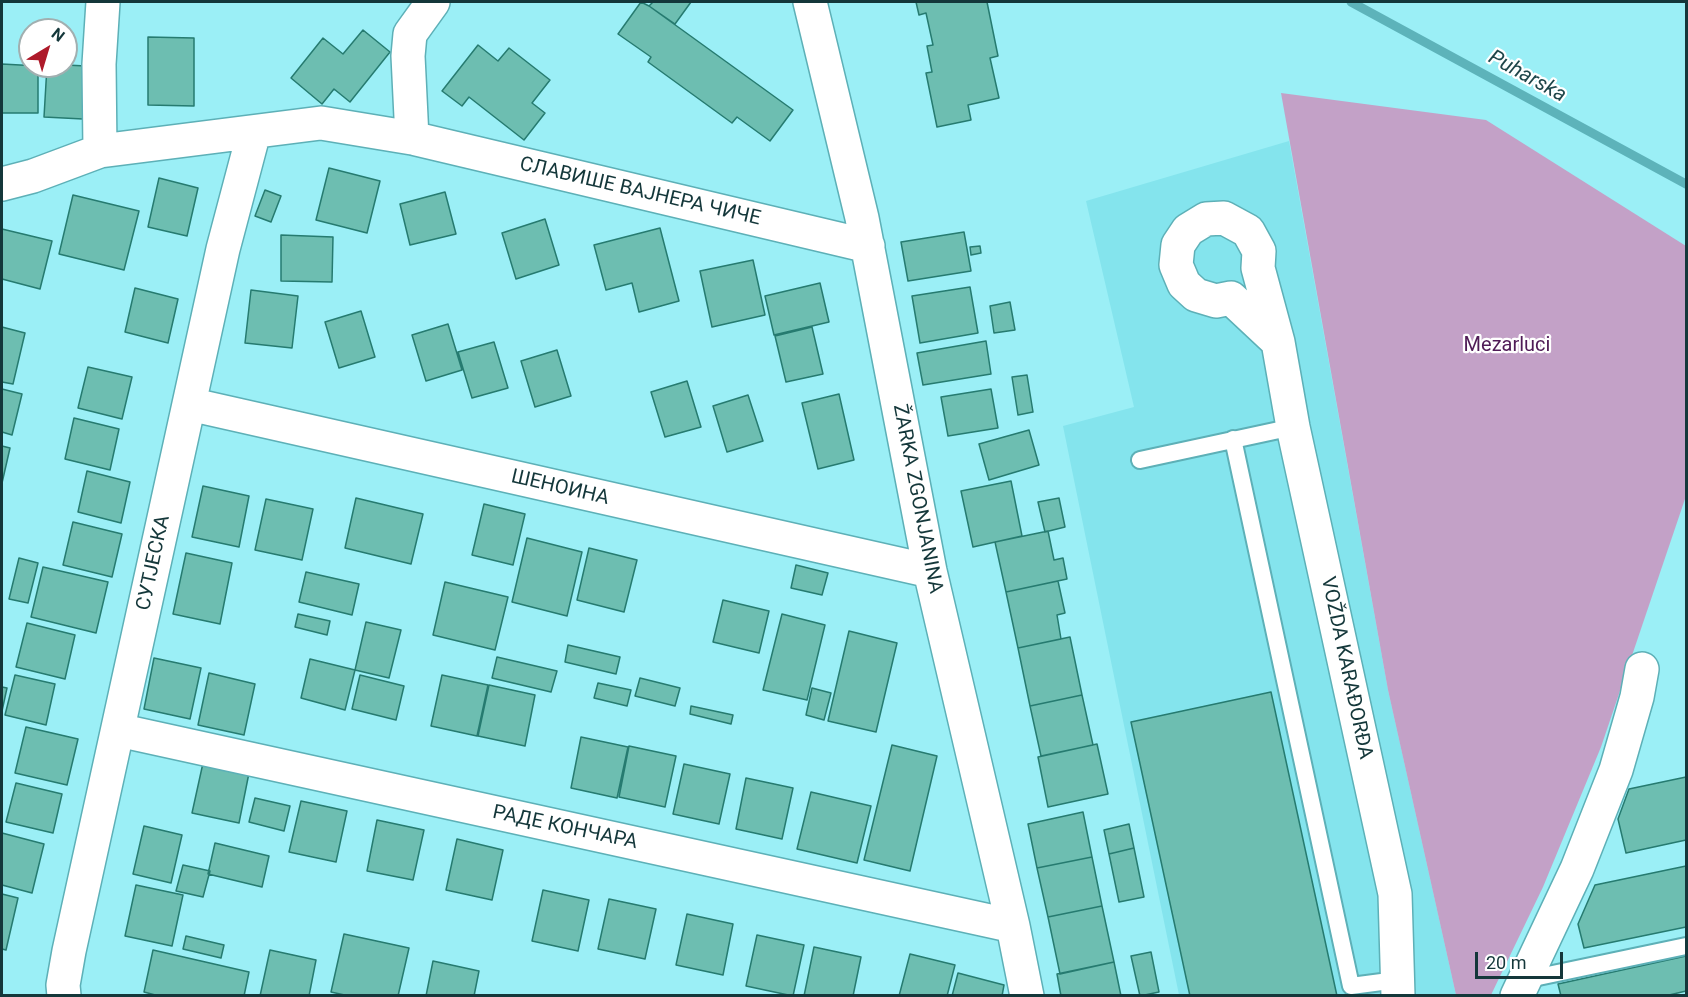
<!DOCTYPE html>
<html>
<head>
<meta charset="utf-8">
<style>
	body { margin:0 }
	#map { position:relative; width:1688px; height:997px; overflow:hidden; background:#9beff6; font-family:Roboto,sans-serif }
	canvas { display:block }
	.frame { position:absolute; inset:0; border:3px solid #14373a; pointer-events:none }
	.north { position:absolute; left:18px; top:18px; width:60px; height:60px; box-sizing:border-box; background:#fff; border:2px solid #a1afb0; border-radius:50%; rotate:38deg; font-size:16px; font-weight:700; line-height:24px; text-align:center; color:#14373a }
	.north::after { content:''; display:block; margin:auto; width:21px; height:27px; background:#ae1a2a; clip-path:polygon(50% 0,100% 100%,50% 72%,0 100%) }
	.scale { position:absolute; left:1475px; top:952px; width:88px; height:27px; box-sizing:border-box; border:3px solid #14373a; border-top:0; padding-left:8px; font-size:18px; line-height:21px; white-space:nowrap; color:#14373a; -webkit-text-stroke:4px #fff; paint-order:stroke }
</style>
</head>
<body>
<div id="map">
<canvas width="1688" height="997"></canvas>
<div class="frame"></div>
<div class="north">N</div>
<div class="scale">20 m</div>
</div>
<script>
const ctx = document.querySelector('canvas').getContext('2d');
ctx.lineJoin = 'round';
function fillPath(path, color) {
  ctx.fillStyle = color;
  ctx.fill(path, 'evenodd');
}
function strokePath(path, color, width, dash) {
  ctx.strokeStyle = color;
  ctx.lineWidth = width;
  ctx.lineCap = dash ? 'butt' : 'round';
  ctx.setLineDash(dash || []);
  ctx.stroke(path);
}
function write(font, color, halo, rows, align = 'center') {
  ctx.font = font + ' Roboto,sans-serif';
  ctx.lineWidth = 4.5;
  ctx.setLineDash([]);
  ctx.textBaseline = 'middle';
  ctx.strokeStyle = halo;
  ctx.fillStyle = color;
  for (const [text, x, y, turn = 0] of rows) {
    ctx.save();
    ctx.translate(x, y);
    ctx.rotate((+turn || 0) * Math.PI / 180);
    ctx.textAlign = isNaN(turn) ? turn : align;
    if (halo) ctx.strokeText(text, 0, 0);
    ctx.fillText(text, 0, 0);
    ctx.restore();
  }
}
const built = new Path2D(`
	M1289,141L1388,690L1456,995H1179L1063,426L1134,407L1086,201Z`);
const green = new Path2D(`
	M1281,93L1486,120L1686,246V496L1601,747L1543,887L1491,995H1456L1388,690Z`);
const stream = new Path2D(`
	M1351,2L1686,184`);
const building = new Path2D(`
	M641,2L649,6L793,110L770,141L737,117L732,123L648,62L651,57L618,34Z
	M653,2H691L675,24L649,6Z
	M916,2H987L998,56L990,58L999,98L968,105L971,120L937,127L926,73L932,72L927,46L933,45L926,13L919,15Z
	M363,30L390,52L350,102L334,89L322,104L291,78L323,38L343,54Z
	M148,37L194,38V106L148,105Z
	M478,45L498,61L509,48L550,80L532,103L545,113L524,140L469,97L462,106L442,91Z
	M2,64L38,66V113H2Z
	M66,65L86,66L83,119L44,117L47,66H66Z
	M329,168L380,181L367,233L316,220Z
	M159,178L198,188L187,236L148,227Z
	M265,190L281,196L271,222L255,216Z
	M445,192L456,234L410,245L400,204Z
	M73,195L139,211L124,270L59,254Z
	M545,219L559,265L516,279L502,233Z
	M660,228L679,301L639,312L632,283L606,290L594,245Z
	M2,229L52,241L40,289L2,279Z
	M964,232L971,271L908,281L901,242Z
	M281,235L333,237L332,282L281,281Z
	M980,246L981,253L971,255L970,247Z
	M753,260L765,315L712,327L700,271Z
	M820,283L829,322L774,335L765,296Z
	M970,287L978,333L920,343L912,296Z
	M135,288L178,299L168,343L125,332Z
	M251,290L298,296L292,348L245,343Z
	M1010,302L1015,330L994,333L990,306Z
	M361,311L375,357L339,368L325,322Z
	M448,324L462,370L426,381L412,335Z
	M2,327L25,333L13,384L2,382Z
	M812,327L823,374L786,382L775,336Z
	M986,341L991,374L923,385L917,353Z
	M494,342L508,388L472,398L458,352Z
	M557,350L571,396L535,407L521,361Z
	M88,367L132,377L122,419L78,408Z
	M1027,375L1033,412L1018,415L1012,377Z
	M687,381L701,427L665,437L651,392Z
	M2,389L22,394L12,435L2,432Z
	M991,389L998,428L948,436L941,397Z
	M839,394L854,460L818,469L802,403Z
	M748,395L763,441L727,452L713,406Z
	M74,418L119,429L110,470L65,459Z
	M1029,430L1039,465L989,480L979,444Z
	M2,446L10,448L2,483Z
	M87,471L130,482L121,523L78,512Z
	M1011,481L1022,536L973,547L961,491Z
	M203,486L249,496L239,547L192,537Z
	M356,498L423,514L411,564L345,548Z
	M1059,498L1065,527L1045,532L1038,502Z
	M266,499L313,509L302,560L255,550Z
	M484,504L525,514L513,565L472,555Z
	M73,522L122,534L112,577L63,565Z
	M1048,531L1054,560L1063,558L1067,579L1006,592L995,542Z
	M527,538L582,552L567,616L512,602Z
	M589,548L637,560L624,612L577,600Z
	M186,553L232,563L220,624L173,614Z
	M19,558L38,563L28,603L9,599Z
	M796,565L828,573L822,595L791,588Z
	M43,567L108,582L96,633L31,617Z
	M306,572L359,584L352,615L299,602Z
	M1058,581L1065,613L1057,615L1061,639L1018,648L1006,592Z
	M445,582L508,597L495,650L433,635Z
	M723,600L769,611L759,653L713,642Z
	M298,614L330,621L327,635L295,627Z
	M782,614L825,625L807,700L763,690Z
	M366,622L401,630L389,678L355,670Z
	M27,623L75,635L65,679L16,667Z
	M849,631L897,643L876,732L828,721Z
	M1070,637L1082,695L1030,706L1018,648Z
	M568,645L620,657L616,674L565,662Z
	M497,657L557,671L551,692L492,678Z
	M154,658L201,668L190,719L144,709Z
	M310,659L355,670L345,710L301,698Z
	M209,673L255,684L244,735L198,725Z
	M15,675L55,684L46,725L5,715Z
	M360,675L404,686L396,720L352,709Z
	M442,675L488,685L477,736L431,726Z
	M640,678L680,688L675,706L635,696Z
	M598,683L631,690L627,706L594,698Z
	M489,685L535,695L525,746L478,736Z
	M2,687L7,688L2,711Z
	M812,688L831,693L824,720L806,715Z
	M1271,692L1337,996H1190L1131,722Z
	M1082,695L1093,745L1041,756L1030,706Z
	M691,706L733,715L731,724L690,714Z
	M26,727L78,739L67,785L15,773Z
	M581,737L628,747L617,798L571,788Z
	M1097,744L1108,794L1048,807L1038,757Z
	M892,745L937,756L910,871L864,860Z
	M629,746L676,756L665,807L619,797Z
	M203,763L249,773L239,823L192,813Z
	M684,764L730,774L719,824L673,814Z
	M1686,777V840L1626,853L1618,819L1629,789Z
	M746,778L793,788L782,839L736,829Z
	M16,783L62,794L53,833L6,822Z
	M811,792L871,806L857,863L797,849Z
	M255,798L290,806L284,831L249,822Z
	M301,801L347,811L336,862L289,852Z
	M1083,812L1092,857L1037,868L1028,824Z
	M377,820L424,830L413,880L367,871Z
	M1129,824L1134,848L1109,854L1104,830Z
	M144,826L182,835L171,883L133,874Z
	M2,833L44,844L32,893L2,885Z
	M457,839L503,850L492,900L446,890Z
	M215,843L269,856L262,887L208,874Z
	M1134,848L1144,897L1119,902L1109,854Z
	M1092,857L1102,906L1048,917L1037,868Z
	M183,865L210,871L203,897L176,891Z
	M1686,866V927L1584,948L1578,924L1595,885Z
	M136,885L183,895L172,946L125,936Z
	M543,890L589,900L578,951L532,941Z
	M2,894L18,898L6,950L2,949Z
	M609,899L656,909L645,959L598,949Z
	M1102,906L1114,962L1060,974L1048,917Z
	M687,914L733,924L723,975L676,965Z
	M344,934L409,948L398,996H349L331,992Z
	M757,935L804,945L793,996L746,986Z
	M186,936L224,945L221,958L183,949Z
	M814,947L861,957L853,996H804Z
	M153,950L249,972L244,996H159L144,992Z
	M270,950L316,960L309,996H260Z
	M1151,952L1159,992L1140,996L1131,956Z
	M910,954L955,965L947,996H899Z
	M1686,956V991L1665,996H1561L1558,984Z
	M433,961L479,971L474,996H426Z
	M1114,962L1121,996H1061L1057,974Z
	M958,973L1004,985L1002,996H952Z`);
const service = new Path2D(`
	M1233,439L1351,986L1397,980
	M1140,460L1293,427
	M1524,980L1686,946`);
const minor = new Path2D(`
	M810,2L862,218L930,571L1013,926L1027,996
	M412,138L408,56L410,34L433,2
	M100,151L99,64L103,2
	M2,184L33,176L100,151L321,123L412,138L868,246
	M1278,342L1231,298L1216,301L1196,295L1184,284L1176,265L1178,245L1188,230L1206,219L1224,218L1248,231L1259,251L1258,268L1278,342L1293,427L1395,894L1398,996
	M189,404L930,571
	M118,730L1013,926
	M64,996L63,985L69,951L223,249L254,132
	M1517,996L1577,869L1616,770L1637,697L1642,669`);
const streetNames = [
	["СЛАВИШЕ ВАЈНЕРА ЧИЧЕ",640,192,13],
	["ШЕНОИНА",560,488,13],
	["ŽARKA ZGONJANINA",917,499,79],
	["СУТЈЕСКА",154,563,-78],
	["VOŽDA KARAĐORĐA",1346,668,78],
	["РАДЕ КОНЧАРА",565,828,12]
];
const parkNames = [
	["Mezarluci",1507,346]
];
const waterNames = [
	["Puharska",1527,77,29]
];
fillPath(built, '#84e4ed');
fillPath(green, '#c3a1c7');
strokePath(stream, '#5db3ba', 9);
fillPath(building, '#6dbeb1');
strokePath(building, '#267b70', 1.5);
strokePath(service, '#5db0b7', 20);
strokePath(minor, '#5db0b7', 36);
strokePath(service, '#fff', 16);
strokePath(minor, '#fff', 33);
write('20px', '#14373a', '#fff', streetNames);
write('20px', '#4f1b56', '#fff', parkNames);
write('italic 21px', '#1e464a', '#fff', waterNames);
</script>
</body>
</html>
